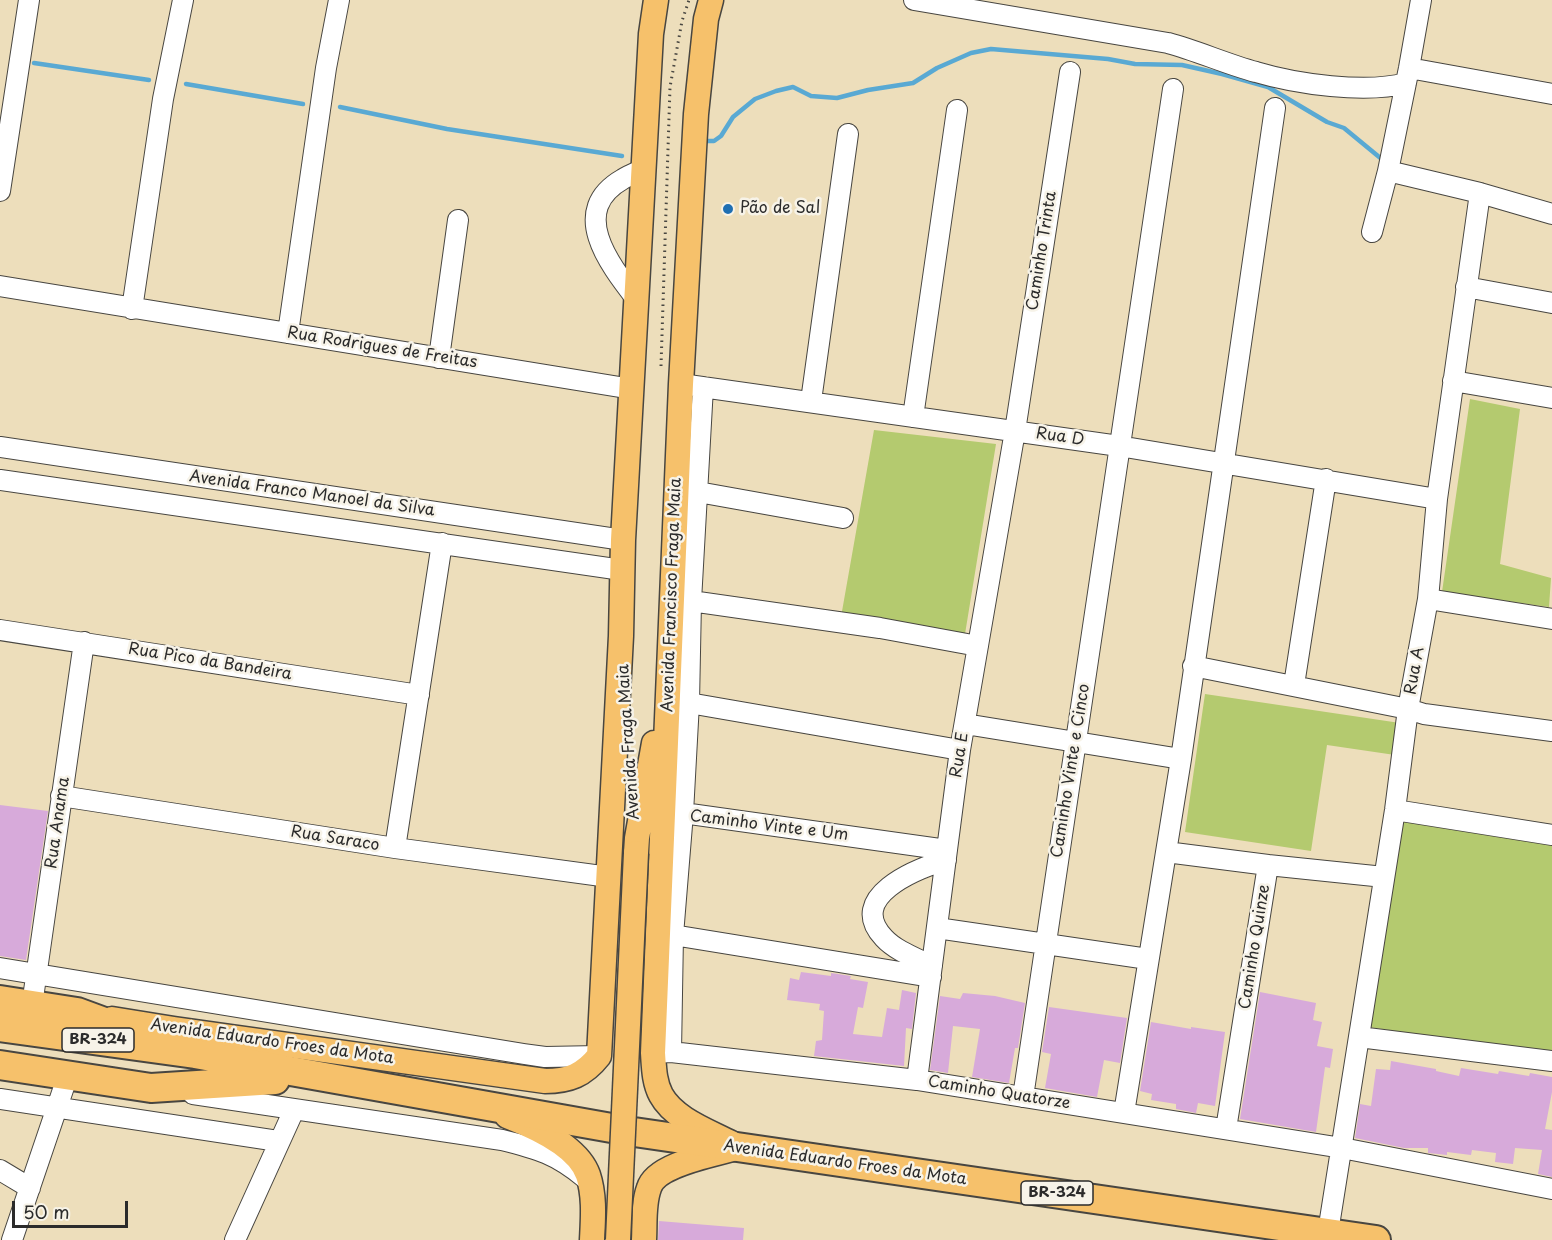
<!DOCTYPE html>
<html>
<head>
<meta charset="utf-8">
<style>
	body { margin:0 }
	#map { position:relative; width:1552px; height:1240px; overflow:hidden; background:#eddebb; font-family:"Playpen Sans",sans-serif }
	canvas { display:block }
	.scale { position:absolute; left:12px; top:1201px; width:116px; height:27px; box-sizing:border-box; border:3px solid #2b2b2b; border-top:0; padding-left:8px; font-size:18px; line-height:21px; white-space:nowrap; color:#2b2b2b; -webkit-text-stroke:4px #f7f3e8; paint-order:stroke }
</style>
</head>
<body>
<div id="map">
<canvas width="1552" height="1240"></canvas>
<div class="scale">50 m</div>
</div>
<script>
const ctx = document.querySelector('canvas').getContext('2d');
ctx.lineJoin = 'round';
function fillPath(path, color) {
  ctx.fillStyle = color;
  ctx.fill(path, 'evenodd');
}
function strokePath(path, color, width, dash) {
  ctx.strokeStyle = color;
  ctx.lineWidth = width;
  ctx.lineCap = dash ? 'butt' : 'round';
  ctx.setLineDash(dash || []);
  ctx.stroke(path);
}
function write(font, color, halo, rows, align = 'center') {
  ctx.font = font + ' "Playpen Sans",sans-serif';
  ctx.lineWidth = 5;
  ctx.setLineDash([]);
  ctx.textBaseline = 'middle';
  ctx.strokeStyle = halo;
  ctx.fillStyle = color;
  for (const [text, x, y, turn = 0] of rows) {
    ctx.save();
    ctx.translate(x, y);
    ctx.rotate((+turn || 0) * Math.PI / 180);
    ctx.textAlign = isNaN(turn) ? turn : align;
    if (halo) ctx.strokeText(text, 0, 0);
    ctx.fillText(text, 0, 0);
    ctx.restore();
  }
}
const green = new Path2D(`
	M1470,399L1520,409L1500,564L1551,578L1549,607L1442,592Z
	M874,430L996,444L965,634L841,617Z
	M1205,694L1400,723L1395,755L1327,745L1311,851L1185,832Z
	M1403,821L1552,844V1055L1369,1027Z`);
const stream = new Path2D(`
	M34,63L149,80
	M186,84L303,104
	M340,107L447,129L622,156
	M704,141H714L721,136L733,117L755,99L776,91L793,87L811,96L837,98L868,90L913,83L937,68L971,53L991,49L1108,59L1135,64L1182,65L1222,74L1268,87L1327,122L1344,128L1384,161`);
const building = new Path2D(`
	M0,805L48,811L26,960L0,956Z
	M801,972L831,976V973L851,976L850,979L868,982L863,1008L858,1007L853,1034L882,1037L887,1008L899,1010L902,990L916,993L912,1029L906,1028L904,1066L814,1056L816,1041L822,1040L824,1011L819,1010L820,1004L787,1000L790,978L799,980Z
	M1260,992L1316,1003L1313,1020L1322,1022L1317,1046L1333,1049L1330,1068L1325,1067L1316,1132L1240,1119Z
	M963,993L995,996L1025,1003L1018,1048H1015L1009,1083L972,1077L980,1029L953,1026L948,1073L930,1070L940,996L960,999Z
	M1049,1007L1127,1018L1120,1063L1104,1060L1097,1097L1045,1088L1051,1054L1042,1052Z
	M1151,1022L1191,1029V1027L1225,1032L1215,1106L1198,1103L1196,1113L1176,1109V1104L1151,1100L1152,1094L1140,1091Z
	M1391,1061L1436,1069V1071L1459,1076L1461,1068L1498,1074L1499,1071L1529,1076L1530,1073L1552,1077V1092L1545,1129L1552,1130V1177L1538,1174L1542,1150L1515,1148L1513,1164L1495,1162L1496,1153L1472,1150L1471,1155L1447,1152V1155L1438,1154L1428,1153V1148H1404L1355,1138L1360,1104L1371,1106L1376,1069L1390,1070Z
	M659,1221L744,1228L743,1240H658Z`);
const path = new Path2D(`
	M661,366L670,87L682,21L689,0`);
const minor = new Path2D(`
	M914,0L1168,43C1198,51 1226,64 1256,72C1296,84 1366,94 1406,83
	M1409,68L1552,94
	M1388,171L1409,68L1421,0
	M0,191L29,0
	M1372,232L1388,171L1480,193L1552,214
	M0,286L632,389
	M1466,287L1552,303
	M637,300C610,265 567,211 623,179C629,175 637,172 644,169
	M132,309L163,99L183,0
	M288,333L326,68L339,0
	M439,358L458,220
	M1453,381L1552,398
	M681,384L1119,446L1437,499
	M811,401L848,134
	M913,417L957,110
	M0,447L623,540
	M0,480L622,570
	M698,492L843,518
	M1428,599L1552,619
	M691,601L880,628L978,646
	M0,630L419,695
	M1193,666L1408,709L1424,714L1552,731
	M1294,685L1326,479
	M689,703L960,750
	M965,724L1181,759
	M61,796L395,848L609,877
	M1395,810L1552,835
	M683,813L689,703L691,601L703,387
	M395,848L442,543
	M1166,852L1268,865L1226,1129
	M1268,865L1384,877
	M937,928L1148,959
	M673,935L931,977
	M932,966C916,958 896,951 884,938C845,897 916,869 946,860
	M0,968L524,1054L545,1057L599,1056
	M32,1005L84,642
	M1359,1037L1552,1061
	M671,1052L673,935L683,813L947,850
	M653,1053L671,1052L917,1080L1342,1148L1552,1189
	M917,1080L960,750L1015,431L1070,72
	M193,1094L502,1140C538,1149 556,1154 585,1178
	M1023,1097L1173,89
	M0,1099L278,1141
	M1124,1113L1181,759L1275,108
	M0,1170L30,1188
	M1328,1232L1395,810L1408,709L1428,599L1437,499L1480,193
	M12,1240L68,1075
	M235,1240L294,1110`);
const major = new Path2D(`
	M711,0L706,19L696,114L681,384L653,1053C654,1067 654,1082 661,1095C674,1119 708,1131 731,1143
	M636,853L637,838L654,743
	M112,1019L174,1029L545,1081C569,1081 584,1075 599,1056L621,636L623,540L651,34L656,0
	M507,1116C533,1126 578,1146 588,1175C595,1196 593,1219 592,1240
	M644,1240C645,1223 643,1204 649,1188C656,1164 713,1155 736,1148`);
const highway = new Path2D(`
	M0,1000L77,1012L134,1033
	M0,1027L195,1054L634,1132L1376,1240
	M0,1065L151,1088L275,1080`);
const majorBridge = new Path2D(`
	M618,1240L636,853`);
const markers = [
	[728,209,6,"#1f6fb2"]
];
const shields = [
	[98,1040,72],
	[1057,1193,72]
];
const shieldNames = [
	["BR-324",98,1040],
	["BR-324",1057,1193]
];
const poiNames = [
	["Pão de Sal",740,209]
];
const streetNames = [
	["Caminho Trinta",1042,251,-81],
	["Rua Rodrigues de Freitas",382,348,9],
	["Rua D",1060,437,8],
	["Avenida Franco Manoel da Silva",312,494,8],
	["Avenida Francisco Fraga Maia",672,595,-88],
	["Rua Pico da Bandeira",210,662,9],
	["Rua A",1415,671,-80],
	["Avenida Fraga Maia",629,742,-94],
	["Rua E",960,755,-81],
	["Caminho Vinte e Cinco",1071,771,-81],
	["Rua Anama",58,823,-82],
	["Caminho Vinte e Um",769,826,7],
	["Rua Saraco",335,839,9],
	["Caminho Quinze",1255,947,-81],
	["Avenida Eduardo Froes da Mota",272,1042,8],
	["Caminho Quatorze",999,1093,9],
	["Avenida Eduardo Froes da Mota",845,1163,8]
];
fillPath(green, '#b4ca6f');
strokePath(stream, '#59a9d3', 4.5);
fillPath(building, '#d7aada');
strokePath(minor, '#484641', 22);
strokePath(major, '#484641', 27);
strokePath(highway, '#484641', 32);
strokePath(path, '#484641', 3, [1.5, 4.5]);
strokePath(minor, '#fff', 20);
strokePath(major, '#f6c16b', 24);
strokePath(highway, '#f6c16b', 28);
strokePath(majorBridge, '#484641', 27, []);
strokePath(majorBridge, '#f6c16b', 24);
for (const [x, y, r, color] of markers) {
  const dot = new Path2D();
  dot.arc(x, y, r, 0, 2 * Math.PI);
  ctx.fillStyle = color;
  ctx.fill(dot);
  strokePath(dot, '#f7f3e8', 2);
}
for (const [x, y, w] of shields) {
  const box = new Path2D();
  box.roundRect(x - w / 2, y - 12, w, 24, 4.5);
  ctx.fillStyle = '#f7f3e8';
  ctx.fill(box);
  strokePath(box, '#2b2b2b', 1.5);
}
write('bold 15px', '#2b2b2b', null, shieldNames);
write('16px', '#2b2b2b', '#f7f3e8', poiNames, 'left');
write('16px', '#2b2b2b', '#f7f3e8', streetNames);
</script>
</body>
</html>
